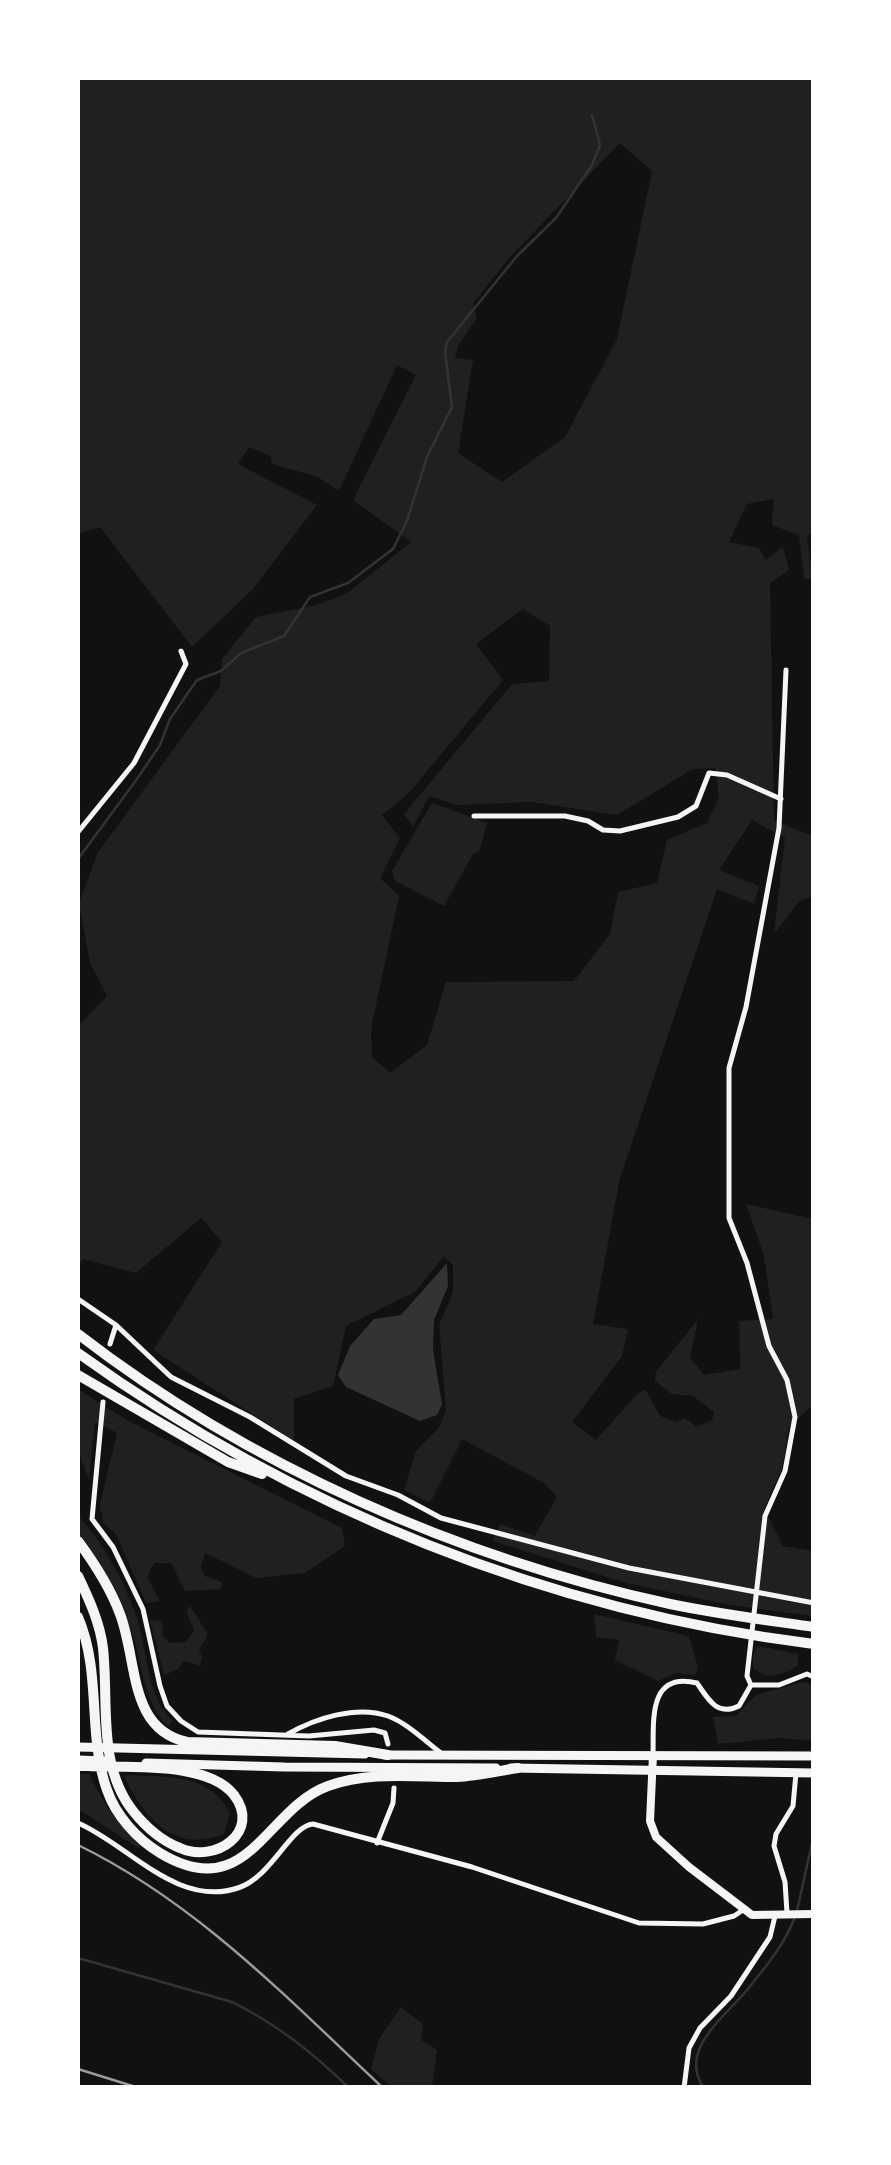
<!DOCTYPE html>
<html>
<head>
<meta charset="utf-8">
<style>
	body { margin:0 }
	#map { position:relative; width:891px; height:2165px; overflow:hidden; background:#111; font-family:"Space Grotesk",sans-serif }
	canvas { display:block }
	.frame { position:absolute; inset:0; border:80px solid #fff; pointer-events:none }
</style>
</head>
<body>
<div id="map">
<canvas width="891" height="2165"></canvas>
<div class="frame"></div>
</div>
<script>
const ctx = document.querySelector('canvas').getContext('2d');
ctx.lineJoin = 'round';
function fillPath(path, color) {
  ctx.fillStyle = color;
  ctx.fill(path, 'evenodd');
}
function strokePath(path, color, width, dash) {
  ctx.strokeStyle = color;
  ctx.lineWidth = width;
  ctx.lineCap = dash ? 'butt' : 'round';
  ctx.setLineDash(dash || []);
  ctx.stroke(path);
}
const green = new Path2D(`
	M78,78H813L814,530L807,537L813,580L804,578L799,535L772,525L774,499L747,504L729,542L759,548L766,560L783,547L789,570L770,583L774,821L813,836V897L800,900L774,934L785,838L752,820L719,870L759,886L754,904L717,889L620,1178L593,1324L628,1329L622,1356L572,1422L596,1440L638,1393L646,1390L660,1416L677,1422L685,1418L697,1427L712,1420L714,1412L693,1396L672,1394L655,1381L656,1372L698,1319L690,1358L704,1375L740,1369L739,1321L773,1319L764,1255L746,1204L813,1219V1405L789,1426L782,1469L764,1509L783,1546L813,1551V1616L730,1605L626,1583L493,1541L500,1524L535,1536L557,1497L544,1483L462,1439L430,1503L404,1490L416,1451L440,1426L446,1409L439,1325L453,1292V1265L444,1256L415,1292L346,1326L333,1386L294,1399V1441L153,1350L222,1242L201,1218L136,1273L83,1259L78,1268V1031L80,1024L107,996L90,963L79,903L98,852L220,686L222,659L256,617L317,605L346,594L411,542L353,500L416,375L397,365L339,491L318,477L272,464L271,456L249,447L238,464L317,505L252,590L192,647L100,527L78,534ZM620,143L652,171L617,339L565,437L502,482L458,453L473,360L455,358L459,344L477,318L473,303L510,257ZM523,609L550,626L549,681L512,684L404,814L413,827L429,796L457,805L532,802L617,815L693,769L715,768L719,797L707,823L667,840L657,883L618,892L610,934L574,981L446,982L427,1045L390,1073L372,1057L371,1029L399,896L380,878L400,838L382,815L408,794L503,680L476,644Z
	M432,803L487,823L479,852L473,854L444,906L395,881L392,871Z
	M78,1389L123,1418L342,1528L345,1546L305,1573L256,1578L205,1553L201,1567L205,1576L222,1582L221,1589L185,1591L171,1563H154L147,1577L160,1601L146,1603L116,1534L103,1523L100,1504L117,1433L95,1422L89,1480L78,1451Z
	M78,1515C104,1545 124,1580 137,1618C148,1651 146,1697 173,1721L168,1727C137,1692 145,1657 126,1619C109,1585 78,1554 78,1515Z
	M190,1606L208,1634L199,1650L202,1657L200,1666L184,1661L178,1669L164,1675L150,1620L162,1621L163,1636L170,1643L186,1642L194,1630L186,1611Z
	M594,1614L689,1636L698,1667L695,1675L676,1673L658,1681L615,1660L619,1640L596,1637Z
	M758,1646L798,1654V1666C780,1674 769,1683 753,1667V1655Z
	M802,1682L813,1684V1741L780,1738L718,1744L713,1717L736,1716L756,1695Z
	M78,1774H89C103,1802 117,1825 141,1846L138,1848L78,1809Z
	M124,1775C164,1777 211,1772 230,1814L224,1834C174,1854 143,1818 124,1775Z
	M401,2007L423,2024L421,2040L437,2050L432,2087H392L371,2069L379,2039Z`);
const water = new Path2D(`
	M447,1263L448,1286L434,1320L433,1350L442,1404L437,1415L420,1421L346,1387L338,1375L350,1346L374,1319L401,1315Z`);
const stream = new Path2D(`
	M78,859L137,779L160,745L170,719L197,680L221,671L241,653L284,636L310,597L348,583L393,549L407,521L427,457L452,407L445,352L447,342L517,256L556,218L592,165L600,145L592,115
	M797,1911L814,1834
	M78,1958L232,2002C277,2024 313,2053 349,2088
	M704,2088C677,2050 726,2016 747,1990C764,1969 785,1944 794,1919`);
const minor = new Path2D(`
	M786,670L779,828L746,1007L729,1068V1218L747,1263L769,1346L787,1380L795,1417L785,1471L765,1516L747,1676L751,1685H779L807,1674L814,1677
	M474,816H565L588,821L603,830L620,831L678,817L696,806L709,773L727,775L781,799
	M78,832L134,763L186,664L181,651
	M78,1299L116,1325L110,1344
	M116,1325L171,1377L250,1417L346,1476L398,1495L441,1518L629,1568L814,1603
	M103,1402L92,1519L113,1547L143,1609L160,1686L167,1706L181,1721L198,1732L309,1736L374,1730L385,1733L388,1744
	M288,1734C316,1718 357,1705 388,1716C407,1723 425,1741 441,1753
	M653,1755C654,1722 647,1671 697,1683C708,1699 717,1717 739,1706L751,1685
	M78,1823C129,1845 177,1908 238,1888C272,1877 290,1826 313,1824L472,1867L639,1923L703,1924L734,1916L743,1910
	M377,1843L393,1803L394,1788
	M787,1913L785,1882L774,1846L776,1834L793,1806L796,1773
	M684,2088L689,2048L700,2028L731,1996L770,1937L775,1916`);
const tertiary = new Path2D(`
	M653,1755L650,1821L656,1837L689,1867L752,1915L814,1914`);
const trunk = new Path2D(`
	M78,1747L365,1754
	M385,1755L814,1756
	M78,1760L106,1761
	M146,1763L284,1767L496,1768
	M511,1768L814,1773`);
const motorway = new Path2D(`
	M78,1334C249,1466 459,1558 670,1604C718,1614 766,1620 814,1627
	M78,1353C295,1509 548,1611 814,1644
	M78,1375L228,1462L262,1474
	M78,1541C95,1564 110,1587 120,1614C138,1661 128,1729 187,1742L335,1746L388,1755
	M78,1576C89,1599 100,1623 103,1648C109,1703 97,1765 133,1811C145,1826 162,1841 180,1848C215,1864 262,1832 234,1795C208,1761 128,1768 88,1766H78
	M78,1617C102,1673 87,1734 107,1790C116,1816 137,1839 160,1853C248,1906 265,1809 328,1786C368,1771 415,1777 457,1777C477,1776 498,1771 518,1768`);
const rail = new Path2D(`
	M78,1845C197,1903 287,1998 383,2088
	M78,2069L139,2088`);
fillPath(green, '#202020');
fillPath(water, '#333');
strokePath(stream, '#333', 2.5);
strokePath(minor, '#f5f5f5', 5);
strokePath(tertiary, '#f5f5f5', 8);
strokePath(trunk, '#f5f5f5', 9);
strokePath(motorway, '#f5f5f5', 10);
strokePath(rail, '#9a9a9a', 2.5);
</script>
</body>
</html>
